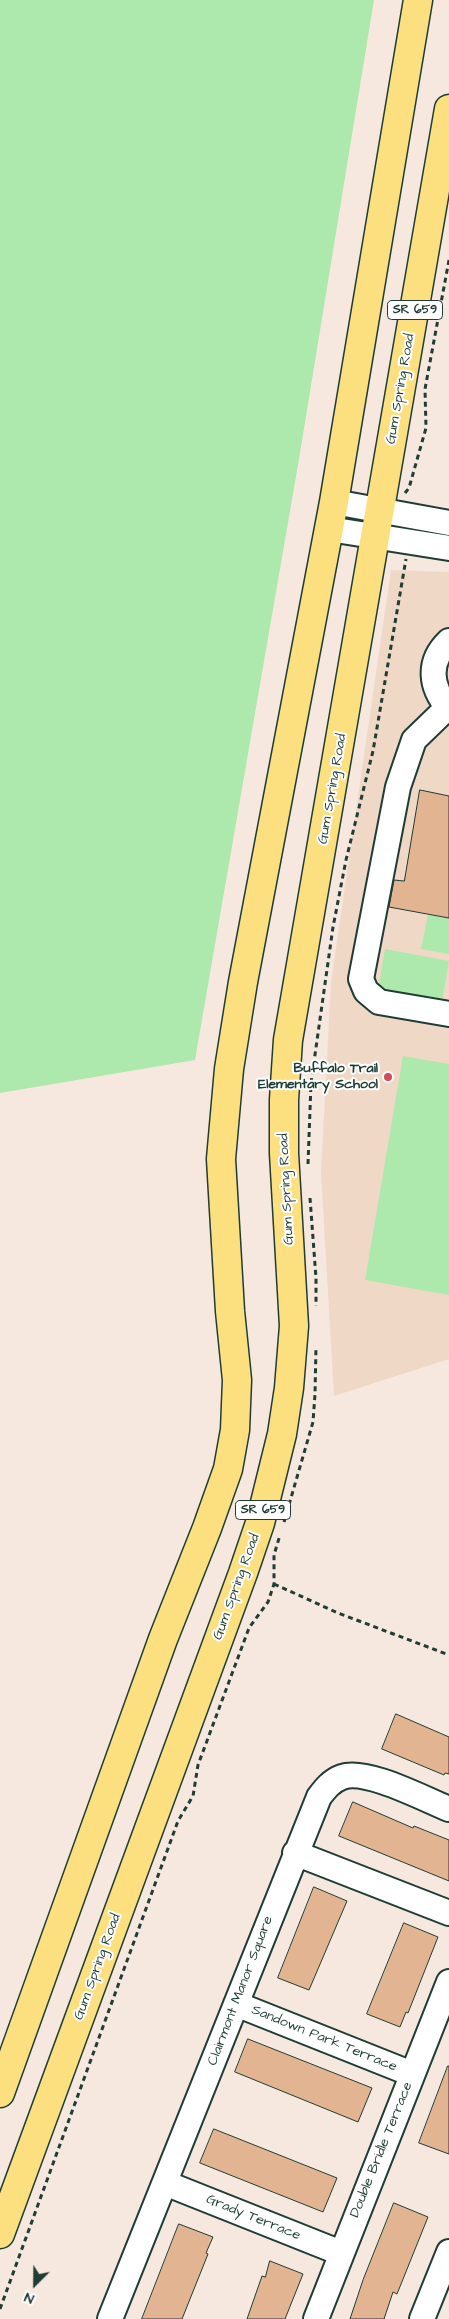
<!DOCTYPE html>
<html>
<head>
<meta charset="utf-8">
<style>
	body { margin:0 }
	#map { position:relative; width:449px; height:2319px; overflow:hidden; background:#f6e8de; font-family:"Architects Daughter",sans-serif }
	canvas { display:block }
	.north { position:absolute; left:10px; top:2259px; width:50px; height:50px; -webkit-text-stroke:4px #fff; paint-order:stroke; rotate:203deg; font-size:14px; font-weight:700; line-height:20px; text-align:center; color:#1f3d34 }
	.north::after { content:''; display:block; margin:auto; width:18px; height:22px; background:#1f3d34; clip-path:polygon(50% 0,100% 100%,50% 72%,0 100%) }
</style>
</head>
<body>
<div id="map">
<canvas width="449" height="2319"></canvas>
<div class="north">N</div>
</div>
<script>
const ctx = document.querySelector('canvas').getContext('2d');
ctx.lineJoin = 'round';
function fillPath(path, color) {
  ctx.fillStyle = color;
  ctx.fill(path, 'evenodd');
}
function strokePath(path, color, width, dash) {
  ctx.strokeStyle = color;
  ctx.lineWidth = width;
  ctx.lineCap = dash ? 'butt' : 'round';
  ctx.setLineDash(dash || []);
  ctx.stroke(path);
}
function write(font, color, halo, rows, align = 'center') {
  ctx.font = font + ' "Architects Daughter",sans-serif';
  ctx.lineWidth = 4;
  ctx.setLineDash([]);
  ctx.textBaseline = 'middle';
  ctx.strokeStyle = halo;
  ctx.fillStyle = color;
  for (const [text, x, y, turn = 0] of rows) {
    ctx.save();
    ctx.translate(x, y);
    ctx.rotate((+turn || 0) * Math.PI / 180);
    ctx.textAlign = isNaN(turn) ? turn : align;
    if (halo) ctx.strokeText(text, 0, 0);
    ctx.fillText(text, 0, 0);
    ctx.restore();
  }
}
const built = new Path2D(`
	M391,570L449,572V1359L334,1396L321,1172L331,982Z`);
const green = new Path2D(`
	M0,0H374L299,459L195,1060L0,1093Z
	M428,915L449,918V954L421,949Z
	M385,949L449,961L442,1001L378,990Z
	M403,1056L449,1064V1295L365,1280Z`);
const building = new Path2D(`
	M420,790L449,796V918L389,907L394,880L404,881Z
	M396,1714L449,1737V1774L445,1773L444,1775L382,1749Z
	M353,1802L413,1828L414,1826L449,1840V1881L339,1836Z
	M314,1887L347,1901L309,1990L278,1978Z
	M404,1923L438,1937L408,2013L406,2012L400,2027L367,2014Z
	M248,2039L372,2088L358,2122L235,2072Z
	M448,2066H449V2154L419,2143Z
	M214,2129L337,2178L323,2212L200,2163Z
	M394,2203L428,2217L397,2294L393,2292L384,2319H350L363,2280Z
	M179,2224L213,2237L206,2253L208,2254L182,2319H142Z
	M270,2261L303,2274L285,2319H247L262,2276L265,2277Z`);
const path = new Path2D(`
	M405,493L409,488L426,428L425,389L449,260
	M308,1164L311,1083L333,927L346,860L373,751L406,559
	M310,1198L316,1278V1306
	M284,1522L313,1422L315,1394L316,1347
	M274,1584L338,1613L449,1655
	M0,2309L178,1821L193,1796L198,1765L249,1628L268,1602L274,1584V1555L280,1535`);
const minor = new Path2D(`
	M334,502L449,523
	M329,529L449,548
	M449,641C427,662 430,687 449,709
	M448,707L414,740L398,787L361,979L366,991L379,1002L449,1014
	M295,1853L449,1913
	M236,2004L412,2074
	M165,2183L341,2253
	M110,2319L319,1797C325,1789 331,1781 342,1777C366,1768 424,1799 449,1809
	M316,2319L449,1982
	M422,2319L449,2252`);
const major = new Path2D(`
	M0,2093L163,1639L207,1528L228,1469L235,1430L237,1380L230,1311L221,1159L229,1069L243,982L334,502L418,0
	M0,2234L243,1573L260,1523L282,1434L289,1388L294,1326L284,1153V1100L288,1040L449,109`);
const markers = [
	[388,1077,5,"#d1495b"]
];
const shields = [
	[415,310,55],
	[263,1510,55]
];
const shieldNames = [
	["SR 659",415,310],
	["SR 659",263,1510]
];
const streetNames = [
	["Gum Spring Road",401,389,-80],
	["Gum Spring Road",333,789,-80],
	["Gum Spring Road",287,1189,-93],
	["Gum Spring Road",237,1587,-70],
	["Gum Spring Road",98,1967,-70],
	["Clairmont Manor Square",241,1991,-69],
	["Sandown Park Terrace",324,2039,22],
	["Double Bridle Terrace",382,2150,-68],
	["Grady Terrace",253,2218,22]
];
const poiNames = [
	["Buffalo Trail",378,1069],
	["Elementary School",378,1085]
];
fillPath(built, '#f0d8c7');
fillPath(green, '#ade8ad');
fillPath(building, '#e2b492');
strokePath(building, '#1f3d34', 1);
strokePath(minor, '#1f3d34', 28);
strokePath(major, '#1f3d34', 31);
strokePath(path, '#1f3d34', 3, [5, 4]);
strokePath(minor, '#fff', 24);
strokePath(major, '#fce080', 28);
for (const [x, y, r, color] of markers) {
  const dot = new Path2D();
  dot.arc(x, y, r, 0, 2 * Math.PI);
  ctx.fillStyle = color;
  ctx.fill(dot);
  strokePath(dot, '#fff', 2);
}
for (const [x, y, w] of shields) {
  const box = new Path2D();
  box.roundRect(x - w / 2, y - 9.5, w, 19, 4);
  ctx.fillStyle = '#fff';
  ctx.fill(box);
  strokePath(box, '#1f3d34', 1);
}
write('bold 12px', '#1f3d34', null, shieldNames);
write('14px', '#1f3d34', '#fff', streetNames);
write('bold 14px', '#1f3d34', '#fff', poiNames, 'right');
</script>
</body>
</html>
